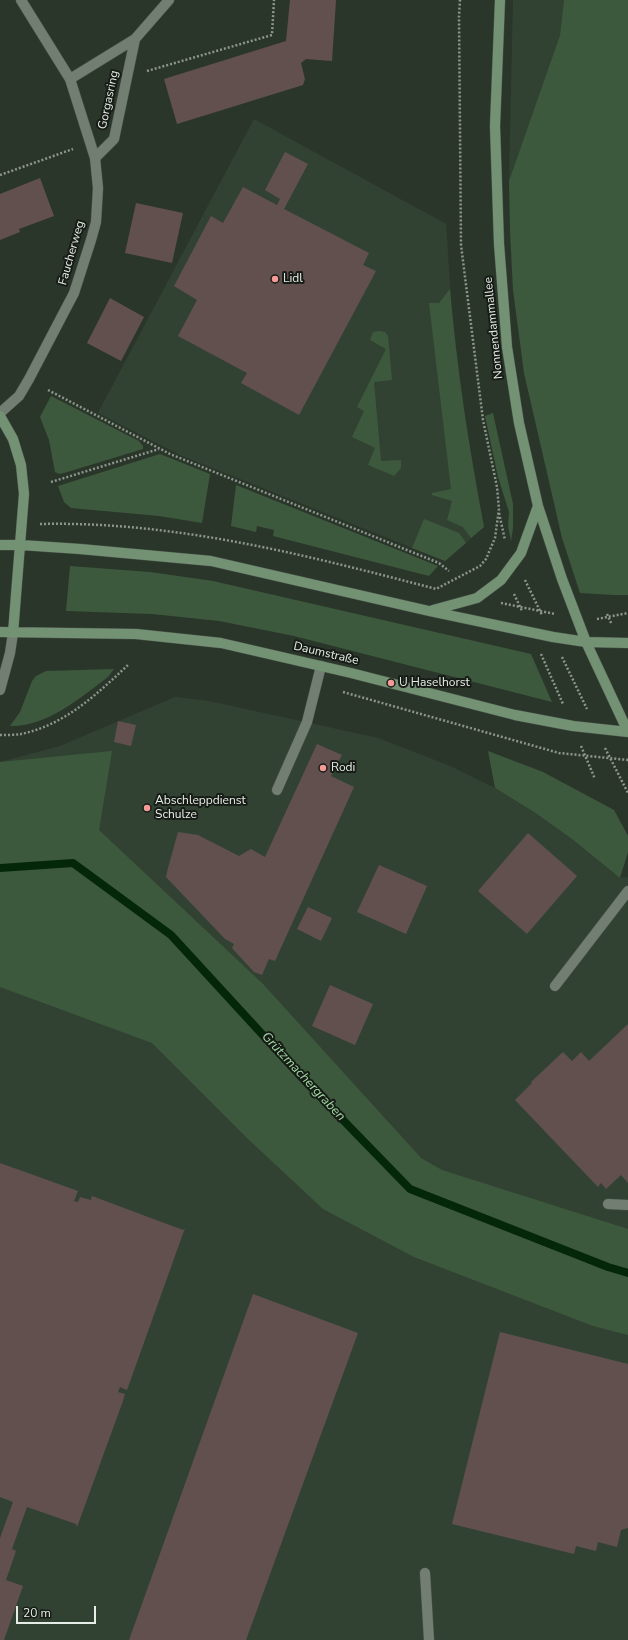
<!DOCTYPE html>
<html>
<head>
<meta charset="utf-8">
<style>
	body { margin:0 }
	#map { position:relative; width:628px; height:1640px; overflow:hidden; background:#2b362b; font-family:"Nunito Sans",sans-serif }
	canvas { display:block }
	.scale { position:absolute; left:16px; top:1606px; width:80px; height:18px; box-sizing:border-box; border:2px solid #e6ede6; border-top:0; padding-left:5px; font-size:12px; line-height:14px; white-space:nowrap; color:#e6ede6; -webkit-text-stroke:3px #171c17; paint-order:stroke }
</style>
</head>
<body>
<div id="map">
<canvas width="628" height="1640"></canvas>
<div class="scale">20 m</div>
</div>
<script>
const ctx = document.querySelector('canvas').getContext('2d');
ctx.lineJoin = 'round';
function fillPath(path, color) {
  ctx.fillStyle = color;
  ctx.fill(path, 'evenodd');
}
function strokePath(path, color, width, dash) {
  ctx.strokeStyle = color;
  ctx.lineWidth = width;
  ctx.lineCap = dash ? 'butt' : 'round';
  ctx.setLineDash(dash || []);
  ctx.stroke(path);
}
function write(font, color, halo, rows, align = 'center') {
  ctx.font = font + ' "Nunito Sans",sans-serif';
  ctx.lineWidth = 4;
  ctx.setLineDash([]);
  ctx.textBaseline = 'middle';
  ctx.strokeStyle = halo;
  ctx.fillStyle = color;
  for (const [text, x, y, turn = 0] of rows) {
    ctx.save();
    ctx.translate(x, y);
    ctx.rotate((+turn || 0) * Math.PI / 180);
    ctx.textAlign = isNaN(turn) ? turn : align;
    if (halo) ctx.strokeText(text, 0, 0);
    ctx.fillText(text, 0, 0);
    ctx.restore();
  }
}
const built = new Path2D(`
	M513,0H564L560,35L509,181Z
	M254,119L446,224L453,330L464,412L484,527L445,561L180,455L98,413Z
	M175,697L209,701L378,738L450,766L495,788L534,812L572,839L620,878L628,877V1640H0V762L60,746Z`);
const green = new Path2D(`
	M564,0H628V595H614L580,593L562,538L524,373L513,290L510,231L509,181L560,35Z
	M450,289C457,369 469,449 484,527L471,538L463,527L447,520L452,501L432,495V493L451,489L429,303H439Z
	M379,331L385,332L388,336L392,380L374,382L381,461L401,460V468L394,476L368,465L375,448L352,437L364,411L357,407L386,349L370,340L373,332Z
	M51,396L139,441L143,446V449L64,473L59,474L55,472L49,440L40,417Z
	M493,413L513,504V528L511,541L508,526L509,512L498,477L485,416Z
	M160,454L210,474L202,523L159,516L71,508L64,502L58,486Z
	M236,485L413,556L438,566L429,576L273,536L274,530L257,526L256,532L231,526Z
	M424,519L459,533L466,543L445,561L412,548Z
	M70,566L150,572L213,581L531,654L552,702L294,636L219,621L152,614L66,611Z
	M114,669L108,677C80,698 47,727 10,726L20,712L32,681L36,676L46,671Z
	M112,751L99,830L263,984L421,1158L442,1170L628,1229V1335L593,1326L414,1257L323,1209L247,1138L152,1043L0,987V762Z
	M488,751L543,772L614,810L628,836V852L620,878L572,839L534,812L495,788Z`);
const stream = new Path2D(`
	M0,868L73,863L171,935L306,1082L410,1189L608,1267L628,1273`);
const building = new Path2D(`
	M290,0H336L332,61L306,59L301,63L305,79L303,85L177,124L164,79L286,41Z
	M285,152L308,164L284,209L369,253L363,265L376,271L299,415L241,383L247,373L178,336L197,300L174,286L211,216L223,223L243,187L277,205L280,199L265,190Z
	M40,178L54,216L19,229L20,232L0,240V194Z
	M136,203L183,213L172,263L125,253Z
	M110,298L144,317L121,361L87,343Z
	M118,721L136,725L131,746L114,742Z
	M317,744L342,755L331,776L354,787L275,961L269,959L262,975L254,972L232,948L234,944L225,939L166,877L168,868L178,832L198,835L239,856L251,849L265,857Z
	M528,833L577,876L527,934L478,891Z
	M379,865L427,886L406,934L357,912Z
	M308,907L332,918L321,941L297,929Z
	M330,985L373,1004L355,1045L312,1026Z
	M628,1024V1183L621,1175L606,1189L601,1183L598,1187L515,1100L532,1083L531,1082L563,1052L572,1061L581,1052L589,1061Z
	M0,1163L78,1191L74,1201L78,1202L80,1197L91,1200L92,1196L183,1230L185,1228L127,1390L120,1387L118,1392L125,1394L123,1401L77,1527L76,1524L27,1507L12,1549L16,1551L6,1580L23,1586L4,1640H0V1538L13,1502L0,1497Z
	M253,1294L358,1333L246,1640H129Z
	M500,1332L628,1364V1528L621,1530L617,1547L598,1542L596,1551L576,1546L574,1554L452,1524Z`);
const path = new Path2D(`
	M147,71L272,35L274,0
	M0,175L73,149
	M48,390L170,454L439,563L449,571
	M51,482L159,449
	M499,513L505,540
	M40,524C175,521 306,555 436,589L480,566L486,559L495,538L499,509L497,487L483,420L461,245L459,16L460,0
	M525,580L542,615
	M514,594L522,611
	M501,603L555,614
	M607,614L612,625
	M597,619L628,613
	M541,654L563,704
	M562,657L587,709
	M343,692L559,753L628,760
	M0,735C7,735 15,735 21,734C65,725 97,694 128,665
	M581,746L595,779
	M605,748L628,793`);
const lane = new Path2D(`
	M277,790L307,722L321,666
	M555,986L628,891
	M608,1204L628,1205
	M425,1573L429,1640`);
const street = new Path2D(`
	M70,79L135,39L169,0
	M95,158L114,139L135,39
	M0,413L19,396L29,379L74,293L91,240L96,222L98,188L95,158L70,79L21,0
	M0,690L10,653L13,633`);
const secondary = new Path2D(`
	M500,0L495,126L499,244L507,347L519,423L538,506L562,579L586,642L628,732
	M0,416L13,439L21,465L24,494L13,633
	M0,545H21L80,549L211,561L429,611L553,637L586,642L628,643
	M433,610L477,598L501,580L521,553L538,506
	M0,632L136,634L221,643L351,673L515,715L573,726L628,732`);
const markers = [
	[275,279,4,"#f59b97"],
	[391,683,4,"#f59b97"],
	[323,768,4,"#f59b97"],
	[147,808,4,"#f59b97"]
];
const streetNames = [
	["Gorgasring",109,100,-78],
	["Faucherweg",72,253,-74],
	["Nonnendammallee",494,328,-96],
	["Daumstraße",326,654,13]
];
const poiNames = [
	["Lidl",283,279],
	["U Haselhorst",399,683],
	["Rodi",331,768],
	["Abschleppdienst",155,801],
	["Schulze",155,815]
];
const waterNames = [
	["Grützmachergraben",303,1077,47]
];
fillPath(built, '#324232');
fillPath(green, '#3d593d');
strokePath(stream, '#052709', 8);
fillPath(building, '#62504f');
strokePath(lane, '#4a544b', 11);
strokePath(street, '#4a544b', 11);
strokePath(secondary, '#4a544b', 11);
strokePath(path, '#8d968d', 2.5, [2, 2]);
strokePath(lane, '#717e71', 10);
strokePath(street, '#717e71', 10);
strokePath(secondary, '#739274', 10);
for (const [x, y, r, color] of markers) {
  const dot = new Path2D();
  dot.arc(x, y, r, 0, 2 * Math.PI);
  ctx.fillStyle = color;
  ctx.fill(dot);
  strokePath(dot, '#171c17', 1.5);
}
write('12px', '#e6ede6', '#171c17', streetNames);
write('12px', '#e6ede6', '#171c17', poiNames, 'left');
write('italic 13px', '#9fd8a1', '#171c17', waterNames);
</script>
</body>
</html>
